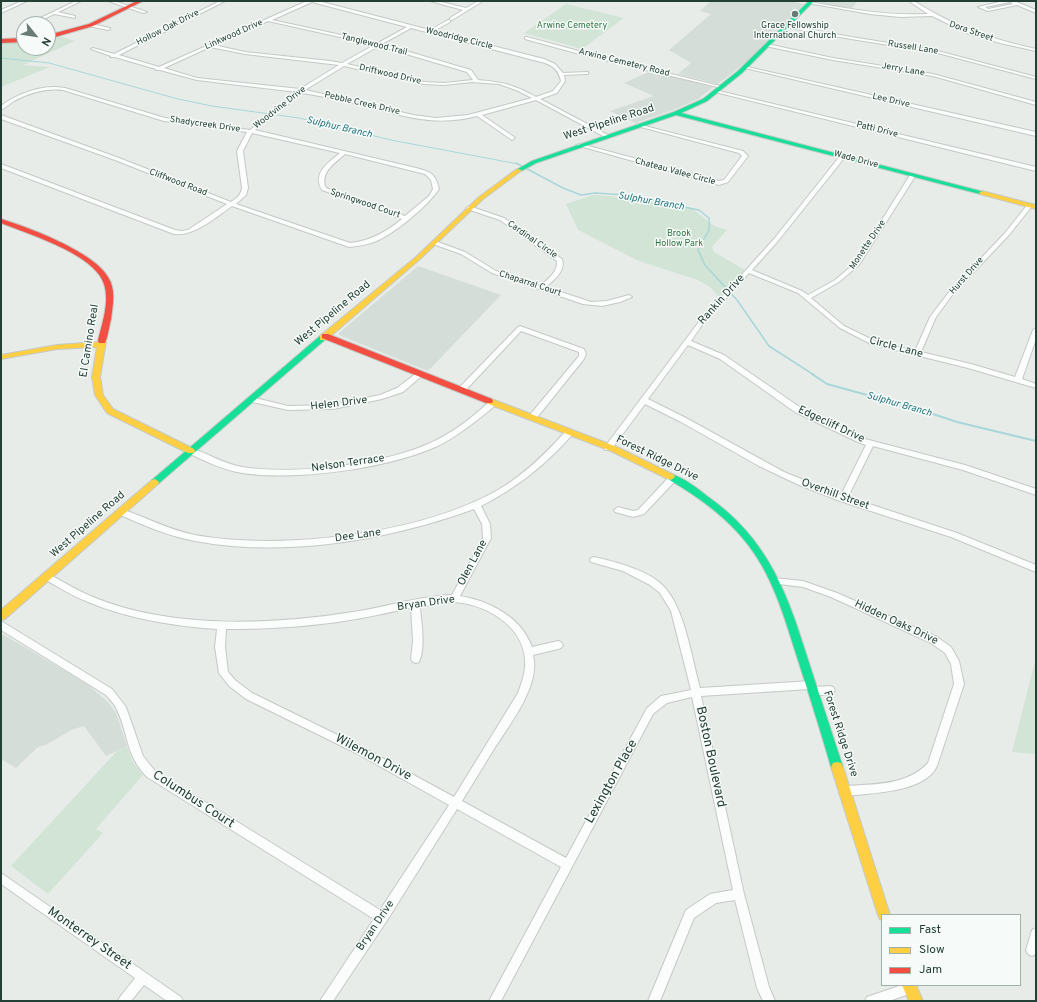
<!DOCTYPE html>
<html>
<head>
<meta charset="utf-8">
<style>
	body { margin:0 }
	#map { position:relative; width:1037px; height:1002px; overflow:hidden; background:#e7ece9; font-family:Overpass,sans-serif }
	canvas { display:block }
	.frame { position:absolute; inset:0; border:2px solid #244036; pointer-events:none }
	.legend { position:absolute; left:881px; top:914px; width:140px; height:72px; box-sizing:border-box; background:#f6faf8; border:1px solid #a2b0aa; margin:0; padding:5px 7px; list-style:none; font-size:12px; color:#244036 }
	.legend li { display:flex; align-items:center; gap:8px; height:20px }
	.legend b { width:20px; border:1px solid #a2b0aa }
	.north { position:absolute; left:16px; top:16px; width:40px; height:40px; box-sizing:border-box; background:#f6faf8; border:1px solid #a2b0aa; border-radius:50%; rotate:120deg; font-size:11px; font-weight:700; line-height:16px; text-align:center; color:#244036 }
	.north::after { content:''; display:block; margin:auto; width:14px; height:18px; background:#687c75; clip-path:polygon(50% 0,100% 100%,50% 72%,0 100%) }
</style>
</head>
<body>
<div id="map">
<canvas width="1037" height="1002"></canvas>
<div class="frame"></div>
<ul class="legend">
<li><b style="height:5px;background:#16e098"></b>Fast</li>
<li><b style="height:5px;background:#ffcf43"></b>Slow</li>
<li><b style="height:5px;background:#f24e42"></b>Jam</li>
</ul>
<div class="north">N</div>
</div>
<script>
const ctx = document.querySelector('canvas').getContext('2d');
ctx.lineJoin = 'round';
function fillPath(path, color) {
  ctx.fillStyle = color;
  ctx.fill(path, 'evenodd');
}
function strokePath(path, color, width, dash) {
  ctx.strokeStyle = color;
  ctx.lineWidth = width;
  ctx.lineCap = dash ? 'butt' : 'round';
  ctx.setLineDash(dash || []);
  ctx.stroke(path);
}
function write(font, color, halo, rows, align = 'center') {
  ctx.font = font + ' Overpass,sans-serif';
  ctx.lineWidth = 3;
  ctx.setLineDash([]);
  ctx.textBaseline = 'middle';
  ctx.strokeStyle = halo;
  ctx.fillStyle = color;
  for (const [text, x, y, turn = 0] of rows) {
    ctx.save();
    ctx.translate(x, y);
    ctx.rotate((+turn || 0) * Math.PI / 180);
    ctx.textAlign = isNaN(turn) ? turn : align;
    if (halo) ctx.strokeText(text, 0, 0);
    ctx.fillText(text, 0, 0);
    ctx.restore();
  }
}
const built = new Path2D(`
	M711,1H789L804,4L746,62L718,84L678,74L691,63L669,50L711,14L700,11Z
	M820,1H858L851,9L818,3Z
	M651,71L713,87L698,99L673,110L635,123L610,111L654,96L624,83Z
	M418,266L501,295L428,371L339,335V333Z
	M1,635H4L87,684L108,702L116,713L127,746L106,756L84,726L71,730L46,745L38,747L16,768L1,759Z`);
const green = new Path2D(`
	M566,4L624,18L582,49L524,33Z
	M59,36L75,41L23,65L50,67L1,87V43L24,42V48H48V38Z
	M593,195L635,198L693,209L714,226L727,230L712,247L714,252L745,270L719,297L710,287L698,280L639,261L578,230L566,204Z
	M1036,657V754L1012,752Z
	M127,746L133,762L143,775L96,829L103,833L48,894L11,866L117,751Z`);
const streamFar2 = new Path2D(`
	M1,58L49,63L178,99L212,106L299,118L391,140L518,164`);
const streamFar1 = new Path2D(`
	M516,163L563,188L581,195L595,193L626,195L699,210L709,218V230L698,250L705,265L737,300L769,346L814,375`);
const stream = new Path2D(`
	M812,374L827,384L918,409L957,422L1036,441`);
const street = new Path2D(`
	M22,1H27L1,13V10Z
	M76,1H81L58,12L75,16V18L54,14L34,24H28Z
	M108,1H114L147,12L143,13Z
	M220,1H225L119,55L159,67L307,1H318L430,30L448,20H450V22L434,31L544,59L555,64L563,73L588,72V74H586L564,75L565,81L557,93L540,99L610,136L605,137L536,100L482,115L514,137L515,138L512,140L477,116C432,128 398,114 356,104C338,99 320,96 302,93L255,130L416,168C431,172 435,173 439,189C428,206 393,235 374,242C366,245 358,246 349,247L232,206C216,217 194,237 174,234L1,168V164L175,230L181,231L188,230L227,204L115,160L1,119V115L119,158L231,202C237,198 241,195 242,188L237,151L247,132L164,121L63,90C46,88 29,93 14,101C10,104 6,107 1,110V106C18,93 43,84 65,88L165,118L250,130L297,92L197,80L160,70H156V69L115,57H111V56L91,49L93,48L114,54ZM312,2L407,27L378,43L272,20ZM268,21L367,43L374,45L342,63L330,61L245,52L214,45ZM411,28L545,63C554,66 559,71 561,81L553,91L536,97C515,85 502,82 478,80L471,70L382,44ZM379,46L467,72L473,80L444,83L424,82L347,64ZM210,47L245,54L339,65L300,89L197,78L164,68ZM344,66L424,84L444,85L472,82L499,84L516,90L532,98L468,115L436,118L413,115L355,101L305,90ZM252,133L340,153C328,163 312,173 322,190L402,219C386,232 370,241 350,243L236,204L246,195L248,188L243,151ZM345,154L425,174L431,180L433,189L429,196L405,216L326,188C319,173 335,163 345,154Z
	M430,1H437L466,8L478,1H483L452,20H450V18L463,10Z
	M909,1H914C953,26 991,39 1036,49V51L1000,43L969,34L932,16L900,17L870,14L808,3L810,2C849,9 888,16 928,14Z
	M1004,1H1014L1036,10V13L1017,5L988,11L978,7ZM1010,2L1013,4L988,9L985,7Z
	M91,24L110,28V29L108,30L89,26V24Z
	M787,25L851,37L934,50L1036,77V79L934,52L851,39L785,27V26Z
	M527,37L586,53L724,87L722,88L583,55L525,39V37Z
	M767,44L833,58L933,74L1036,102V105L933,76L833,60L765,46V44Z
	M743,66L1036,132V136L745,68L743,67Z
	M715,90L1036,167V171L715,92Z
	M637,124L743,151L748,156L728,182L719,185L576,145L581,144L719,181L724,180L742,156L739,153L637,126Z
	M840,156L845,157L778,241L752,270L802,291L808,295L835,280L855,263L910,175L915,174L916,175L859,265L839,282L811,298L844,326L875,341L915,351L930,317L949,292L1005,233L1028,204H1032V206L1009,235L953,294L936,317L921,352L971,364L1015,377L1033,330L1036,328V339L1022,379L1036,384V388L968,368L871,344L840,328L798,293L749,273L702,325L691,341L724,355L801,408L865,439L965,465L1036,489V495L963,470L873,446L848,497L957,533L1036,565V572L951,537L840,501L799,485L759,466L681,422L645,404L611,450H605L604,448L698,323L774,239ZM688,345L720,359L795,412L860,443L866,445L841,495L784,472L686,418L648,399Z
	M469,206L504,218L562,259C566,271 554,280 546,287L591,302L607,301L629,295L632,297L620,302L602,306L583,304L492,273L461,254L433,244V242L435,241L465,252L496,271L540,286C548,279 558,272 557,261L500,220L467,209L466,208Z
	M520,326L584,349L586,354L584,359L535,420H532L528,418L529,416L579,356V352L521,331L464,392H461L457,390L518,327Z
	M418,372H422L424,374L403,392L382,399L333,409L288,410L248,401L247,399L251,397L288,406L333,405L380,395L397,388Z
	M490,401H496L497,403C491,410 483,415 476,421C463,431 448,442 433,448C383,469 295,481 242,473C223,470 205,461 188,453L187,451L191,448C209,454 224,464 242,467C293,475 381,465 428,444C451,434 472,418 490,401Z
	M569,430L573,433L572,435C544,466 518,487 481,506L490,524L491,538L460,596C490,601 521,617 532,647L558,641L561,642L563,645L561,648L558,649L533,655C541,685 510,724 494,749C483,766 473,784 462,801L566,858L647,708L661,696L691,690L671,611L660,593L650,585L623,571L591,562L590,560L591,558L594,557C616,562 652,571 666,589C685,611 692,659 700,688L811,681L814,682L816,685L815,687L830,686L833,687L835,690L833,693C827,695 816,696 810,694L808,691L809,689L701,696L744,894L769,987L775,1001H763L757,988L735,900L716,903L694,918L660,1001H648L686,910L710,894L733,890L692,697L667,703L653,714L501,1001H489L561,867L457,809L386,922L333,1001H320L374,919L147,777C125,754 129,735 117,710C115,704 110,700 106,695L1,630V621L112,689L126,707L143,756L155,771L380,910L449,805L356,753L246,699L229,686L219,673L215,647L217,629C173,626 129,619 88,602C72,596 59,587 44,579L43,577L44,575H50C64,582 78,591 93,597C170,629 272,625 353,612C386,607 419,596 452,595L483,538L482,524L474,509C388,540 286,558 195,541C168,536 143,525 118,514L117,512L121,509C146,517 169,530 195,535C283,551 420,534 498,490C524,475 546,453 566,431ZM450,602C482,602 523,624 525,660C526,671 522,682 518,693L454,797L362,747L252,693L235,680L228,672L225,647L226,629C258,629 289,628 321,624C351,621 381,614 411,608L413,641L411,659L413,662L416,663L419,662C426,647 421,622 420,607Z
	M673,475L677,478L676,480L644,514L633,517L615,512L614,510L618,507L633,511L638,510L670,476Z
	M774,578L803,581L837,593L937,637L951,647L959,661L964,684L937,766C925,793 870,793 845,796L841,794L840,791L841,788L845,786C873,784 907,786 928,763L954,684L951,664L945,653L931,643L831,597L803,587L771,583L770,581L771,579Z
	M1,873L181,997L183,1001H167L144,985L131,1001H118L120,997L135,978L1,884Z
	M1036,928V954L1032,956L1028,954L1026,950L1032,930Z
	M902,985H916L917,988L915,992L889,1001H865L867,997Z`);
const fast = new Path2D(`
	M809,1H814L742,73L707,101L681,113L984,192V194H980L676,115L536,163L521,171L516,170L532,161L674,112L703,99L738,71Z
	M320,336H326L327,338L158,484H152L151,482L152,480Z
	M671,474C684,478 697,488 707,496C770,540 788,596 810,666C821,700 832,733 843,767L841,771L837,772L833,771L831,767C821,732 810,698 799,663C786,623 775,580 749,546C728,518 699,497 668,479L667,477L668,475Z`);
const slow = new Path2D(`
	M517,169L522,170L483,199L420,259L326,340H320V336L416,257L479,197Z
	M982,191L1036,205V209L980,194L979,193Z
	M99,339H105L106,341L100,377L103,395L113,409L194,449L195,451L194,453H188L107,413L95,395L92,377L97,347L57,349L1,359V355L57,345L98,342Z
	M489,398L617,447L674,475L675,477L671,480L668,479L611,451L486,403L485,401L486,399Z
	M155,479L159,482L158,484L5,619L1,620V610L152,480Z
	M837,762L841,763L843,767L890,915H882V920L880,919L878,915L831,767L833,763Z
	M902,985H916L923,1001H909Z`);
const jam = new Path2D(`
	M137,1H143L93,26L48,39V35L89,24Z
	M24,38V42L1,43V39Z
	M1,219C28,227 94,252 108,277C116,289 113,305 111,319C109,327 108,336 105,343H99L98,341C102,323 110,302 104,284C95,254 28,234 1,223Z
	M322,334H328L492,399L493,401L492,403H486L322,338Z`);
const markers = [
	[795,14,4,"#687c75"]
];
const farParknames = [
	["Arwine Cemetery",572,26],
	["Brook",679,234],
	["Hollow Park",679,244]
];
const farPoinames = [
	["Grace Fellowship",795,26],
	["International Church",795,36]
];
const farStreetnames = [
	["Hollow Oak Drive",168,28,-27],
	["Dora Street",971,32,19],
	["Linkwood Drive",234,35,-24],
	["Woodridge Circle",459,39,14],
	["Tanglewood Trail",374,45,14],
	["Russell Lane",913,48,9],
	["Arwine Cemetery Road",624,63,14],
	["Jerry Lane",903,70,10],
	["Driftwood Drive",390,75,13],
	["Lee Drive",891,101,13],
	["Pebble Creek Drive",362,104,13],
	["Woodvine Drive",280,108,-38],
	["Shadycreek Drive",205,125,8],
	["Patti Drive",877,130,14],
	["Wade Drive",856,160,15],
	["Chateau Valee Circle",675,172,15],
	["Cliffwood Road",178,183,21],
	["Springwood Court",365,204,19],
	["Cardinal Circle",532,240,35],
	["Monette Drive",868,245,-56],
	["Hurst Drive",967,276,-49],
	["Chaparral Court",530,284,18]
];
const farWaternames = [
	["Sulphur Branch",339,128,13],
	["Sulphur Branch",651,202,10],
	["Sulphur Branch",899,405,16]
];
const streetNames = [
	["West Pipeline Road",609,123,-18],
	["Rankin Drive",722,300,-48],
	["West Pipeline Road",333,314,-40],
	["El Camino Real",90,341,-81],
	["Circle Lane",896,348,15],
	["Helen Drive",339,404,-7],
	["Edgecliff Drive",831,425,25],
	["Forest Ridge Drive",657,459,26],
	["Nelson Terrace",348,464,-8],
	["Overhill Street",835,495,20],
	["West Pipeline Road",88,525,-41],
	["Dee Lane",358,536,-8],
	["Olen Lane",473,563,-62],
	["Bryan Drive",426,604,-8],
	["Hidden Oaks Drive",896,623,25],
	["Forest Ridge Drive",840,734,72],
	["Bryan Drive",376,926,-56]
];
const nearStreetnames = [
	["Boston Boulevard",710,757,78],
	["Wilemon Drive",373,758,28],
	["Lexington Place",612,782,-61],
	["Columbus Court",193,800,33],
	["Monterrey Street",89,939,35]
];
fillPath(built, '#d5ddd9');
fillPath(green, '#d1e4d5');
strokePath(streamFar2, '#a9d6d8', 1);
strokePath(streamFar1, '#a9d6d8', 1.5);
strokePath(stream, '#a9d6d8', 2);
strokePath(street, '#c4c9c6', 2);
strokePath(fast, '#c3cac6', 2);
strokePath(slow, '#c3cac6', 2);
strokePath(jam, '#c3cac6', 2);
fillPath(street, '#fbfcfc');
fillPath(fast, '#16e098');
fillPath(slow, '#ffcf43');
fillPath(jam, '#f24e42');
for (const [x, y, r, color] of markers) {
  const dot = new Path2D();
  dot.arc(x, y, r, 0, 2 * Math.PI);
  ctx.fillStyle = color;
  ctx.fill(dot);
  strokePath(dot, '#f6faf8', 1.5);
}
write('9px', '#2f7645', '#f6faf8', farParknames);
write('9px', '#244036', '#f6faf8', farPoinames);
write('9px', '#244036', '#f6faf8', farStreetnames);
write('italic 10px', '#1f737b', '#f6faf8', farWaternames);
write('11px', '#244036', '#f6faf8', streetNames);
write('13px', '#244036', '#f6faf8', nearStreetnames);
</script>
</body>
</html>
